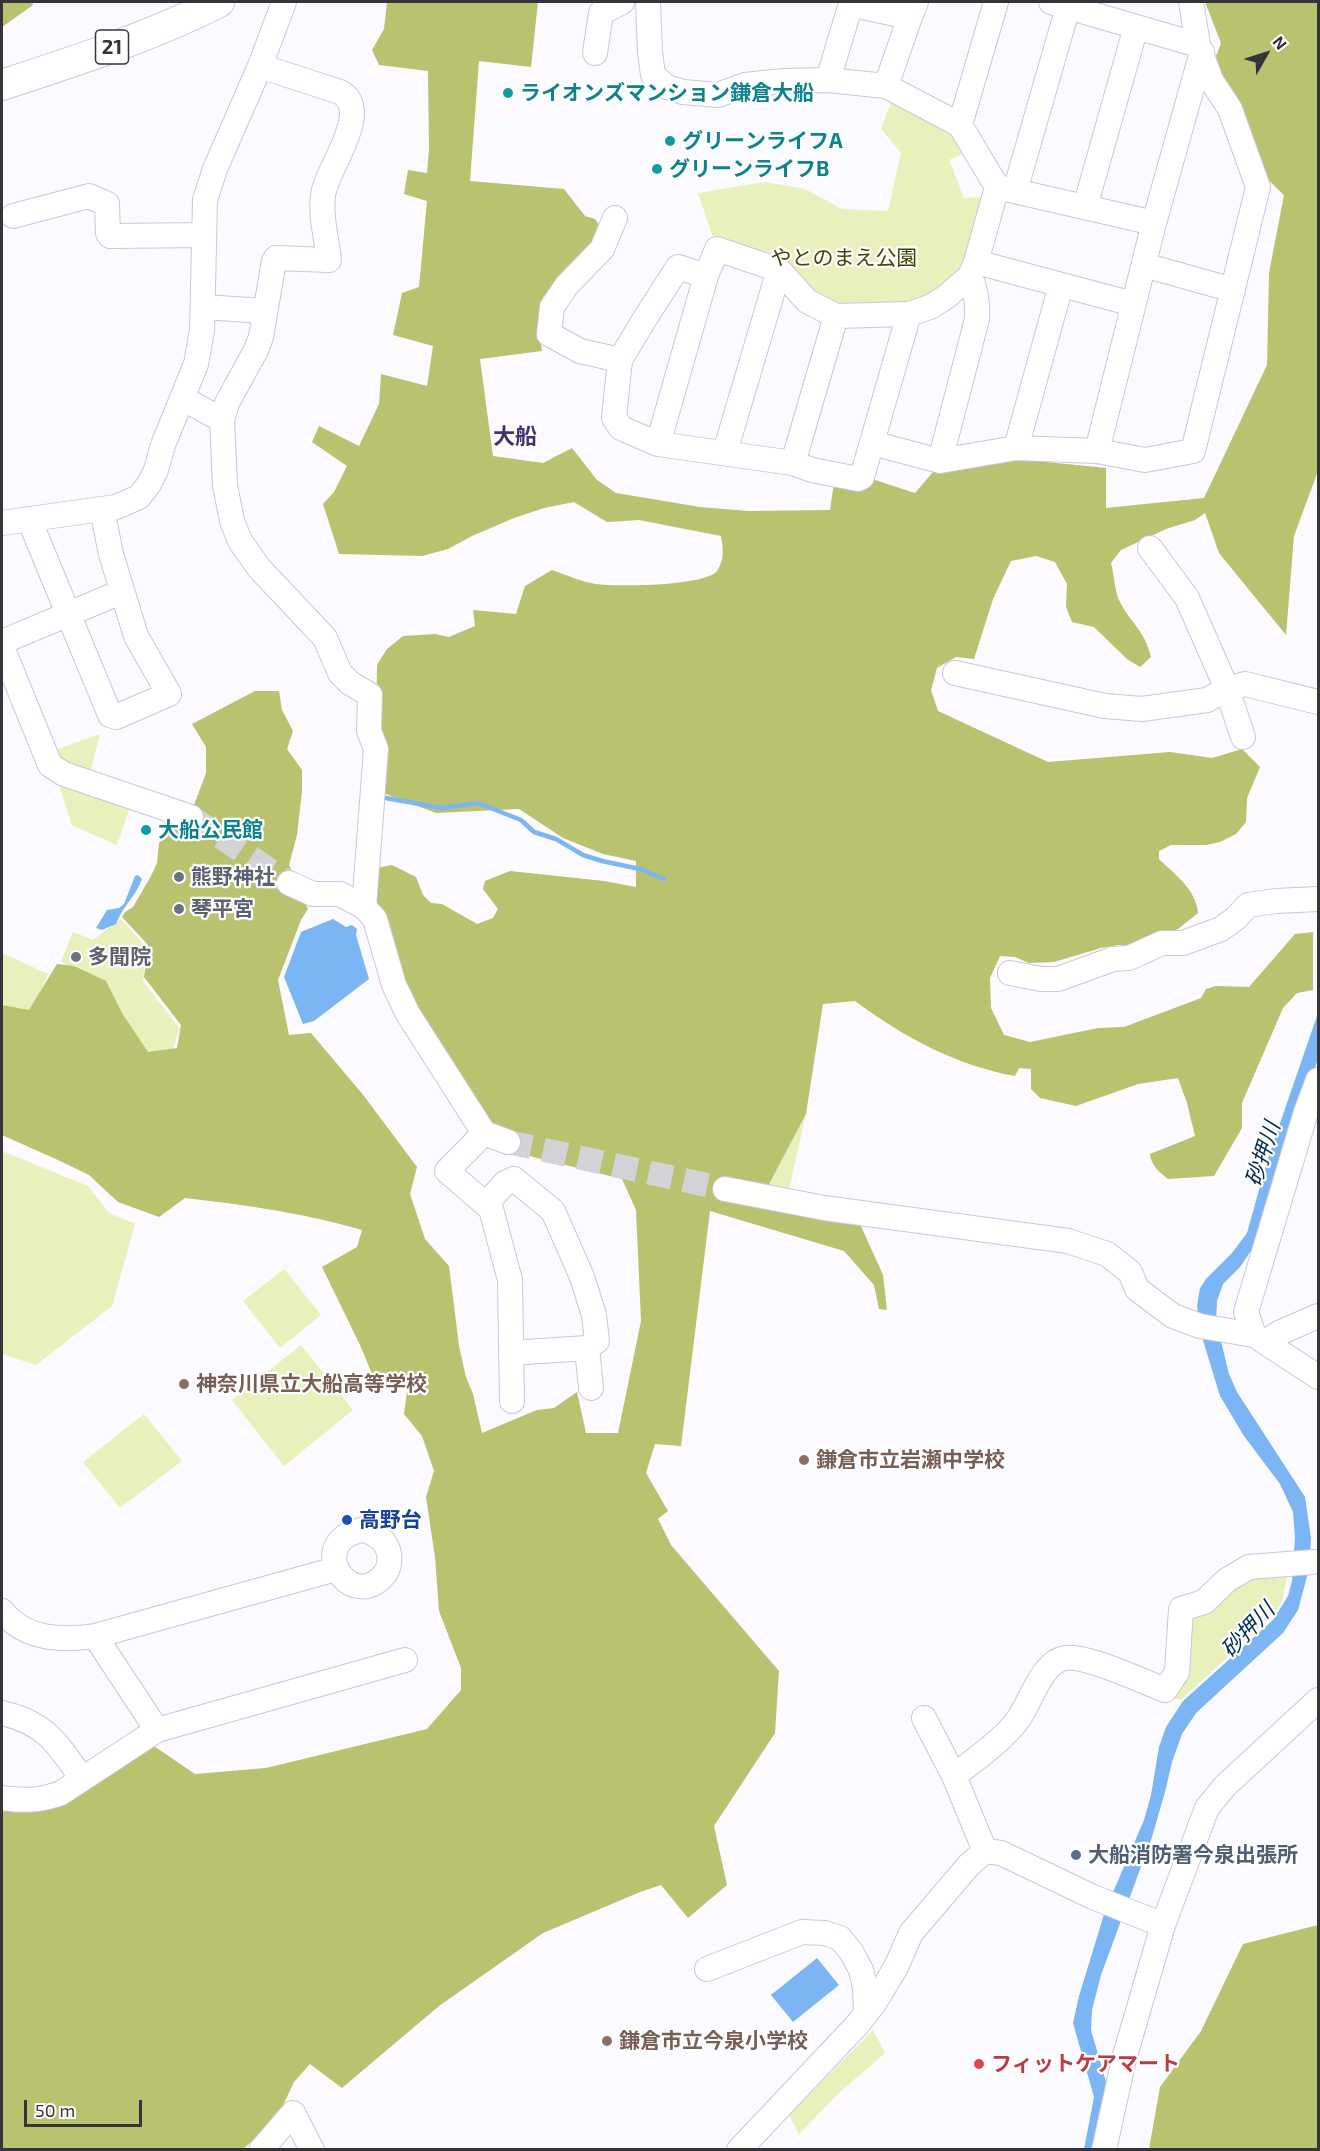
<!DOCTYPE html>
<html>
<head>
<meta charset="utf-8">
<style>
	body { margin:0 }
	#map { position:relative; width:1320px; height:2151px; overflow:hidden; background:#fbfafe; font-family:"Exo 2",sans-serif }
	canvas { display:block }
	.frame { position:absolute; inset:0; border:3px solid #35333c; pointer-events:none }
	.north { position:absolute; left:1236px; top:24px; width:60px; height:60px; -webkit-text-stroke:4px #fff; paint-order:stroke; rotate:51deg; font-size:16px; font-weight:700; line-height:24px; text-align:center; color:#35333c }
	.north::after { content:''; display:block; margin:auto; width:21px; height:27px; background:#35333c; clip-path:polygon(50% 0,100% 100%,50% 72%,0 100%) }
	.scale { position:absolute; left:24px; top:2100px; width:118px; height:27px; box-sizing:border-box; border:3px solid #35333c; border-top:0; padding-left:8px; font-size:18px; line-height:21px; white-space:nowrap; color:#35333c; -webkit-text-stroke:4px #fff; paint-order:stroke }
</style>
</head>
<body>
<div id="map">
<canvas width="1320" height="2151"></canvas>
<div class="frame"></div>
<div class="north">N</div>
<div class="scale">50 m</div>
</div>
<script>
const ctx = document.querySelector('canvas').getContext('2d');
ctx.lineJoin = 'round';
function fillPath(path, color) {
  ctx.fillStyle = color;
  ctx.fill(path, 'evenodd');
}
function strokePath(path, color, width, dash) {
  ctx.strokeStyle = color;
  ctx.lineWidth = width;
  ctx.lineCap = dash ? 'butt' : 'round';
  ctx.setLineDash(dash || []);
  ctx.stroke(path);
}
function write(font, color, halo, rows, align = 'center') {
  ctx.font = font + ' "Exo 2","Noto Sans JP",sans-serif';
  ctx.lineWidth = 4.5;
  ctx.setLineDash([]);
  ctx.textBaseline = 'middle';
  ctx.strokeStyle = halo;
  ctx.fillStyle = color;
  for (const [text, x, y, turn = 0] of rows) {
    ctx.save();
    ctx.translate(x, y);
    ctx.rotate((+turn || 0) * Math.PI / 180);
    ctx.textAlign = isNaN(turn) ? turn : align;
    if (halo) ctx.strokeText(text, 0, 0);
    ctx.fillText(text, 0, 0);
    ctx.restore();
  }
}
const green = new Path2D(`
	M894,95L955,129L968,151L949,160L964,198L985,197L965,268L931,299L835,308L812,297L788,263L779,255L713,237L698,193L765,182L805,189L842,209L888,211L901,153L881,129Z
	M100,734L90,774L57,763L52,751Z
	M58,782L131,805L117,845L72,825Z
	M121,919L146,947L143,981L180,1029L173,1048L129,1072L90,988L61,961L73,932L93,940Z
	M2,953L48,974L29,1021L2,1010Z
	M806,1114L788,1194L766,1190Z
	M2,1151L88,1186L109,1213L135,1224L112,1306L36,1365L2,1354Z
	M284,1269L321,1315L280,1348L243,1301Z
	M301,1345L353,1410L284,1466L232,1400Z
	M144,1414L182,1461L120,1508L83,1462Z
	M1288,1571L1282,1603L1258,1629L1181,1700L1168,1696L1189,1616L1250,1572Z
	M873,2030L885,2053L840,2092L799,2134L789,2115Z`);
const forest = new Path2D(`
	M2,2H32L33,5L2,27Z
	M387,2H538L531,67L479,61L470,181L564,189L585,216L595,219L603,230L539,332L542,351L480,359L493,456L543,463L572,448L597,480L616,493L700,507L748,511L830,510L834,483L866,477L915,493L933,472L1017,459L1106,468V508L1204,498L1267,365L1269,273L1284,195L1260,172L1210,61L1217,54L1221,43L1205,2H1318V471L1294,536L1286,635L1219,553L1205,513L1195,520L1166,529L1121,550L1111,563C1114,574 1115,592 1119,600C1130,623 1145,630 1151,657L1140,667L1127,659L1094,627L1072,622L1066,607L1067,584L1055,562L1036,556L1011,561L993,599L974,659L956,657L937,668L931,690L938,711L1048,762L1170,752L1212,758L1242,749L1260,767L1247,798L1246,822L1236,834L1220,842L1206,845H1171L1159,851V859C1175,875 1196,889 1198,913L1178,929L1139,945H1118L1101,948L1054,962L1029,963L1015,957L1000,956L990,978L991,1008L1004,1035L1030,1042L1098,1028L1124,1027L1201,998L1206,989L1216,986L1249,987L1295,934L1313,932V990L1297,993L1283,1008L1242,1103V1128L1214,1176L1168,1179C1159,1172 1151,1165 1150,1154L1195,1136L1187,1103L1178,1078L1138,1084L1076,1106L1040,1098L1031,1089V1069L1019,1068L1015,1076C957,1066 902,1036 855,1001L823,1004L806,1114L766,1190L860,1224L883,1275L887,1310L879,1309L874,1285L844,1251L710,1211L681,1446L655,1444L646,1473L668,1511L658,1519L671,1545L779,1671L775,1733L714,1826L727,1885L688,1918L661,1885L640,1892L543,1933L439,2006L342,2088L310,2064L294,2082L276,2120L243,2149H2V1807L46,1809L142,1738L195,1774L266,1768L427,1729L461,1690V1668L439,1611L435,1557L426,1497L434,1471L422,1436L404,1414L408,1384L375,1381L360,1345L322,1267L357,1247L362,1230C303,1213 247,1205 185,1198L159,1217L118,1202L89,1175L58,1160L2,1135V1005L29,1010L57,964L74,966L106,981L122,1013L148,1052L177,1048L181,1025L144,977L148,945L122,917L125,912L133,907L151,876L157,863L159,843L179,820L191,811L196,800L206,773V747L192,724L255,691H279L282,710L293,731L287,749L302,770V791L297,835L289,865L308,909L301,920L278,980L289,1035L311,1033L364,1096L417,1167L410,1194L425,1239L449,1266L459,1346L466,1377L473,1394L482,1433L537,1410L554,1408L577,1392L586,1433H618L641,1321L636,1210L622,1179L493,1147L411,1007L376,904V868L392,865L416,877L423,895L431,903L442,904L477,924L493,918L498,909L483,889L485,881L510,871L604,881L636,887V861L603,854L563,838L519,809L436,813L375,790L377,665L387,649L403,636L435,634L449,637L475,626L473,610L516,614L525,586L552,570C566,575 582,582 596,584C616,587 706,586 717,571C725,559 723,549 721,536L639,520L607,522L574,502L544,508L514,518L472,536L448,549L422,556L339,554L323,504L334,492L347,466L312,442L319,426L359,446L379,404L381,374L427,386L433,346L393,335L402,293L419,287L427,201L404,194L408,170L427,173L429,149L428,71L379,65L372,50L384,29Z
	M1318,1925V2149H1149L1160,2087L1201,2031L1243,1944Z`);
const water = new Path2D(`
	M138,875L142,879C135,898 123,905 116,924L102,930L96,928L107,910L119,908L124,904L135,876Z
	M333,919L346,927L352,925L357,929L356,935L369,979L314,1021L303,1024L284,977L301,932Z
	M1318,1013V1059L1289,1139L1261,1236L1240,1267L1223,1284L1217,1301L1216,1321L1229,1374L1237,1392L1305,1497L1311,1538L1309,1569L1298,1610L1283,1633L1196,1713L1182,1734L1172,1762L1165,1792L1152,1837L1101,1975L1092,2010L1091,2030L1109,2092L1097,2149H1084L1094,2097L1073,2023L1079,1996L1105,1911L1144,1820L1151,1795L1159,1747L1166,1727L1183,1701L1273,1620L1288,1596L1292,1581L1295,1537L1293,1512L1280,1484L1244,1436L1220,1396L1202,1337L1197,1306L1200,1288L1206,1279L1232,1253L1247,1233L1267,1161Z
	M817,1958L839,1985L793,2022L771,1995Z`);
const stream = new Path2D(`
	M380,797L442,808L478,803L521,820L534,832L556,839L583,855L602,861L640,869L664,879`);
const minorTunnel = new Path2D(`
	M191,817L289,883
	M508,1142L725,1189`);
const minor = new Path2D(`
	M648,2L650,52L653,75L667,87L683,92L718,95L745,85L784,81L828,80L886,86L960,125L997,187L1154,223
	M1051,2L1198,45
	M595,53L601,13L622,2
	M260,66L340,92C374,111 325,170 323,196C320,217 327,239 329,260L276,258L274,261L261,337L256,350L227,403L222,420L225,485L232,521L240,541L259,568L325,638L340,673L350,683L370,695L369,731L376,749L364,907
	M828,80L850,7L853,5L910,17L916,2
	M886,86L910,17
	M960,125L996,2
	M1015,191L1068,7
	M1085,207L1136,27
	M13,216L89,196L107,204L108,233L110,236L204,235
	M615,218L602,249L567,285L552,307L549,334L580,351L620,360
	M976,262L1133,304
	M1144,265L1233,290
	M706,276L678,267L644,320L620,360L614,418L621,428L658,444L793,463L812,470L858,479L862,477L909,314
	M203,307L265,311
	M182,398L222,420
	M872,443L940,461L1016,448L1097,451L1145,460L1193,451L1258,187L1230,109L1211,80L1198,45L1191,2
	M658,444L706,276L717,249L779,270L807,301L836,316L909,314L930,307L946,297L970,276L976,262L997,187
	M1016,448L1061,285
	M1097,451L1154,223L1202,52
	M725,452L779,270
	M940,461L977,319C978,303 976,290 970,276
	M793,463L836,316
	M29,519L110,715L116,717L169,694L136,636L111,554L102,509
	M2,523L116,507L139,497L149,484L156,470L163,445L196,364L202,331L205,200L215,169L260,66L284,2
	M1150,548L1187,598L1227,689L1243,737
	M2,642L121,592
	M2,647L50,765L64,774L191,817
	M955,673L1105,706L1142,709L1207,700L1227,689L1245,684L1318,702
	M289,883L313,894H340L364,907L375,919L394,985L408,1014L484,1133L508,1142
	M1010,973L1041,979H1058L1113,959L1129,958L1162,943H1183L1221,929L1236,918L1248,905L1276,901L1318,899
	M484,1133L447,1171L491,1209L510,1280L512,1401
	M725,1189L824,1208L1068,1241L1107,1254L1130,1272L1137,1289L1173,1316L1200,1326L1254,1335L1318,1377
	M486,1204L505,1183L514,1179L553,1211L582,1277L594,1315L597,1341L587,1348L511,1353
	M1254,1335L1246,1312L1306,1112L1318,1080
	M1265,1342L1279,1333L1318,1316
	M587,1348L591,1388
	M363,1529C375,1534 387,1540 389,1554C390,1562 389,1570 383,1576C354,1608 314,1558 346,1536C351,1532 358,1532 363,1529Z
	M2,1611C25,1640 62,1641 95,1636L336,1569
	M95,1636L157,1730
	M2,1713C46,1723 58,1744 82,1779
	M924,1718L954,1776L985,1851
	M954,1776C974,1760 1006,1738 1019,1718C1031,1701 1042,1662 1065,1658C1085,1654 1144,1682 1165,1690L1177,1672L1181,1609L1204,1602L1227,1580L1249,1567L1313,1562
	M2,1798C24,1801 40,1801 61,1793L157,1730L405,1660
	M707,1969L802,1932L825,1933L840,1938L852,1953L861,1970L865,1987L866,2013
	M261,2150L293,2113L312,2150
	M739,2150L857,2025L875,2002L896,1967L911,1933L969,1865L985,1851L1001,1853L1093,1897L1163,1925
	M1104,2150L1124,2059L1163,1925L1207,1808L1225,1786L1318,1700`);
const major = new Path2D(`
	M2,85C75,61 150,37 219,2`);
const markers = [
	[508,93,6,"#0f9aa8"],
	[670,141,6,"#0f9aa8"],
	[657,169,6,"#0f9aa8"],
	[146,830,6,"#0f9aa8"],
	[179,877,6,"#6b7280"],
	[179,909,6,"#6b7280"],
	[76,957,6,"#6b7280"],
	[184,1384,6,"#8d6e63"],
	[804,1460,6,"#8d6e63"],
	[347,1520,6,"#1a4fb4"],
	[1076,1855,6,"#5c6f8a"],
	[607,2041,6,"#8d6e63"],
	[979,2064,6,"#e0444e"]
];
const shields = [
	[112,47,33]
];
const shieldNames = [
	["21",112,47]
];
const cultureNames = [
	["ライオンズマンション鎌倉大船",520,93],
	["グリーンライフA",682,141],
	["グリーンライフB",669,169],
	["大船公民館",158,830]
];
const parkNames = [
	["やとのまえ公園",844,258]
];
const worshipNames = [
	["熊野神社",191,877],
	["琴平宮",191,909],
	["多聞院",88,957]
];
const educationNames = [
	["神奈川県立大船高等学校",196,1384],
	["鎌倉市立岩瀬中学校",816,1460],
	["鎌倉市立今泉小学校",619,2041]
];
const transitNames = [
	["高野台",359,1520]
];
const serviceNames = [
	["大船消防署今泉出張所",1088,1855]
];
const healthNames = [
	["フィットケアマート",991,2064]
];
const neighbourhoodNames = [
	["大船",515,437]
];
const waterNames = [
	["砂押川",1263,1154,-72],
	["砂押川",1248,1630,-47]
];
fillPath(green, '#e8f0bb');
fillPath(forest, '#b8c26f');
fillPath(water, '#7cb5f3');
strokePath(stream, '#7cb5f3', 4.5);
strokePath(minorTunnel, '#d3d2d7', 24, [24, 12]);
strokePath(minor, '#cbc5dd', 26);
strokePath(major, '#cbc5dd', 32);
strokePath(minor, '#fff', 24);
strokePath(major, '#fff', 30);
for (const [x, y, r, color] of markers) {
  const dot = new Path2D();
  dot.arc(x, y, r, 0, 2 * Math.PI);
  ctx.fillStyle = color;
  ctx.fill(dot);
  strokePath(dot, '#fff', 2);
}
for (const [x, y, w] of shields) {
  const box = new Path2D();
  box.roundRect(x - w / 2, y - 17, w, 34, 4.5);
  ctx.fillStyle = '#fff';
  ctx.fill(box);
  strokePath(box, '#35333c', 1.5);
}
write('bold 20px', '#35333c', null, shieldNames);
write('bold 21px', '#0d838f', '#fff', cultureNames, 'left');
write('21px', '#414604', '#fff', parkNames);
write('bold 21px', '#5b616d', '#fff', worshipNames, 'left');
write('bold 21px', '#785e54', '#fff', educationNames, 'left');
write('bold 21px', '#164399', '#fff', transitNames, 'left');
write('bold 21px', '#4e5e75', '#fff', serviceNames, 'left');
write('bold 21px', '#be3a42', '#fff', healthNames, 'left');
write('bold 22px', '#44326e', '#fff', neighbourhoodNames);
write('italic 22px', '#022c53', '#fff', waterNames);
</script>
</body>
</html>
